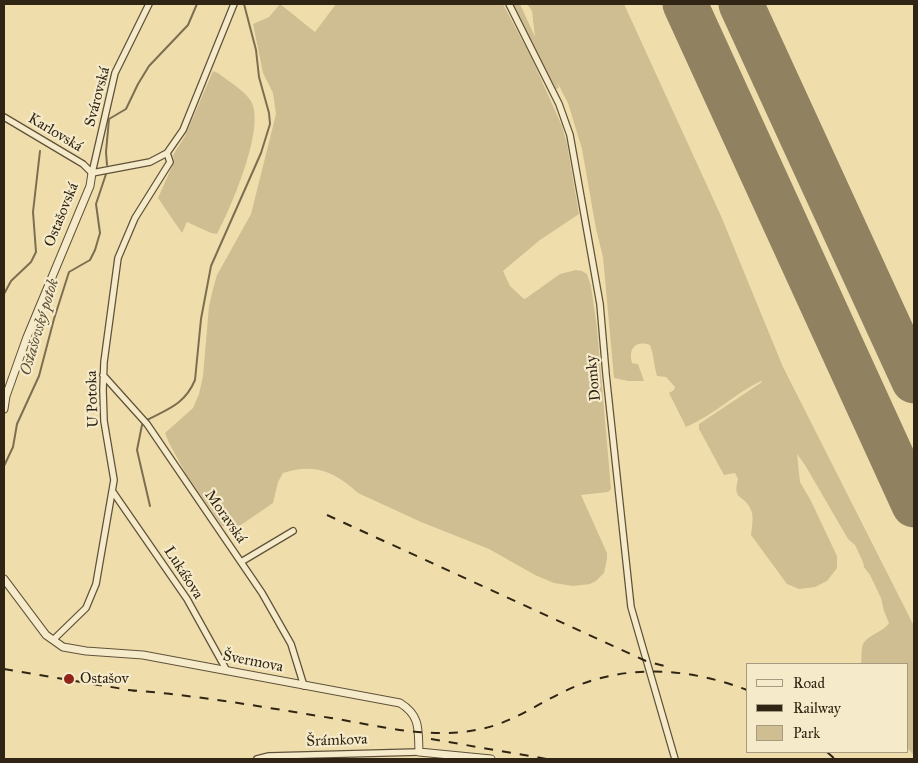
<!DOCTYPE html>
<html>
<head>
<meta charset="utf-8">
<style>
	body { margin:0 }
	#map { position:relative; width:918px; height:763px; overflow:hidden; background:#efdeac; font-family:"IM FELL Great Primer",serif }
	canvas { display:block }
	.frame { position:absolute; inset:0; border:5px solid #302414; pointer-events:none }
	.legend { position:absolute; left:746px; top:663px; width:162px; height:90px; box-sizing:border-box; background:#f5eac9; border:1px solid #a69b81; margin:0; padding:6px 9px; list-style:none; font-size:15px; color:#302414 }
	.legend li { display:flex; align-items:center; gap:10px; height:25px }
	.legend b { width:25px; border:1px solid #a69b81 }
</style>
</head>
<body>
<div id="map">
<canvas width="918" height="763"></canvas>
<div class="frame"></div>
<ul class="legend">
<li><b style="height:6px;background:#f5eac9"></b>Road</li>
<li><b style="height:6px;background:#302414"></b>Railway</li>
<li><b style="height:14px;background:#cfbe92"></b>Park</li>
</ul>
</div>
<script>
const ctx = document.querySelector('canvas').getContext('2d');
ctx.lineJoin = 'round';
function fillPath(path, color) {
  ctx.fillStyle = color;
  ctx.fill(path, 'evenodd');
}
function strokePath(path, color, width, dash) {
  ctx.strokeStyle = color;
  ctx.lineWidth = width;
  ctx.lineCap = dash ? 'butt' : 'round';
  ctx.setLineDash(dash || []);
  ctx.stroke(path);
}
function write(font, color, halo, rows, align = 'center') {
  ctx.font = font + ' "IM FELL Great Primer",serif';
  ctx.lineWidth = 4.5;
  ctx.setLineDash([]);
  ctx.textBaseline = 'middle';
  ctx.strokeStyle = halo;
  ctx.fillStyle = color;
  for (const [text, x, y, turn = 0] of rows) {
    ctx.save();
    ctx.translate(x, y);
    ctx.rotate((+turn || 0) * Math.PI / 180);
    ctx.textAlign = isNaN(turn) ? turn : align;
    if (halo) ctx.strokeText(text, 0, 0);
    ctx.fillText(text, 0, 0);
    ctx.restore();
  }
}
const green = new Path2D(`
	M280,4L315,32L336,4H503L532,59L562,126L567,144L579,214L540,240L503,271L510,286L523,298L525,299L560,274L576,270L582,271L587,274L591,286L597,328L611,489L608,492L581,495L607,553V559L604,573L596,581L590,584L573,586L554,583L535,575L489,549L421,522L358,493C334,471 314,463 283,473L278,482L273,503L238,527L232,528L222,526L186,474L169,443L165,433L193,408L199,394L203,376L209,306L213,289L217,275L251,214L276,114L273,93L263,73L253,24L269,17Z
	M513,4H520L535,37L532,11L527,4H624L721,216L783,367L914,626V755L907,748V664H861C862,659 861,653 862,648C864,635 883,633 889,623L884,611L881,598L870,575L864,567L863,562L855,545L848,539L805,465L797,454L800,482L811,501L837,556V568L827,581L815,587L799,589L787,584L751,535C752,527 754,516 751,510C744,493 732,502 738,479L735,473L724,475L699,429V424L762,382L761,381C735,393 713,416 686,427L669,393L674,390L675,387L666,377L657,376C654,366 654,356 650,345C635,340 628,349 632,363L638,364L644,381H628L614,378L603,257L596,229L582,149L568,103L557,82L559,88L556,89Z
	M213,71L218,73C228,81 244,90 251,101C266,127 231,208 217,234L211,233L187,222L182,233L158,198L174,162L173,155L185,136Z`);
const stream = new Path2D(`
	M107,165L106,152L109,119L126,109L138,84L149,66L188,25L197,4
	M4,294L11,281L31,262L36,252L33,212L40,151
	M147,420C168,409 185,404 195,380L201,319L211,266L261,153L270,124L269,113L259,77L256,50L244,4
	M142,425L137,450L150,506
	M4,466L13,447L17,424L39,376L54,319L69,272L90,260L95,250L100,233L96,204L106,174`);
const runway = new Path2D(`
	M685,4L914,505
	M741,4L914,381`);
const minor = new Path2D(`
	M509,4L559,104L570,135L600,304L606,374L631,607L675,759
	M4,117L83,164L92,173
	M92,173L150,162L167,153L183,130L234,4
	M92,173L115,73L149,4
	M103,375L147,424L262,593L291,644L304,686
	M113,492L187,599L227,671
	M241,562L293,531
	M53,640L86,608L96,584L114,480L104,421L103,390L104,362L118,258L135,218L170,162L167,153
	M257,759L269,756L419,752`);
const tertiary = new Path2D(`
	M4,409L6,396L27,337L90,186L92,173
	M4,579L46,635L63,647L86,651L143,655L400,703C421,716 418,730 419,752L491,759`);
const rail = new Path2D(`
	M327,515L646,661L668,667
	M4,669L135,691
	M128,690C196,695 263,707 331,718C380,726 431,740 481,729C511,723 536,705 563,692C622,663 687,667 747,690
	M431,739L547,759
	M827,752L835,759`);
const markers = [
	[69,679,6,"#8f2418"]
];
const streetNames = [
	["Svárovská",98,97,-75],
	["Karlovská",55,133,31],
	["Ostašovská",62,215,-68],
	["Domky",594,378,-96],
	["U Potoka",93,399,-92],
	["Moravská",225,517,55],
	["Lukášova",183,573,57],
	["Švermova",253,662,11],
	["Šrámkova",337,741,-2]
];
const poiNames = [
	["Ostašov",80,679]
];
const waterNames = [
	["Ostašovský potok",40,327,-73]
];
fillPath(green, '#cfbe92');
strokePath(stream, '#7c6e50', 2);
strokePath(runway, '#908160', 45);
strokePath(minor, '#60523a', 8);
strokePath(tertiary, '#60523a', 9);
strokePath(minor, '#f5eac9', 5.5);
strokePath(tertiary, '#f5eac9', 7);
strokePath(rail, '#302414', 2, [9, 9]);
for (const [x, y, r, color] of markers) {
  const dot = new Path2D();
  dot.arc(x, y, r, 0, 2 * Math.PI);
  ctx.fillStyle = color;
  ctx.fill(dot);
  strokePath(dot, '#f5eac9', 2);
}
write('15px', '#302414', '#f5eac9', streetNames);
write('15px', '#302414', '#f5eac9', poiNames, 'left');
write('italic 16px', '#5c4f37', '#f5eac9', waterNames);
</script>
</body>
</html>
